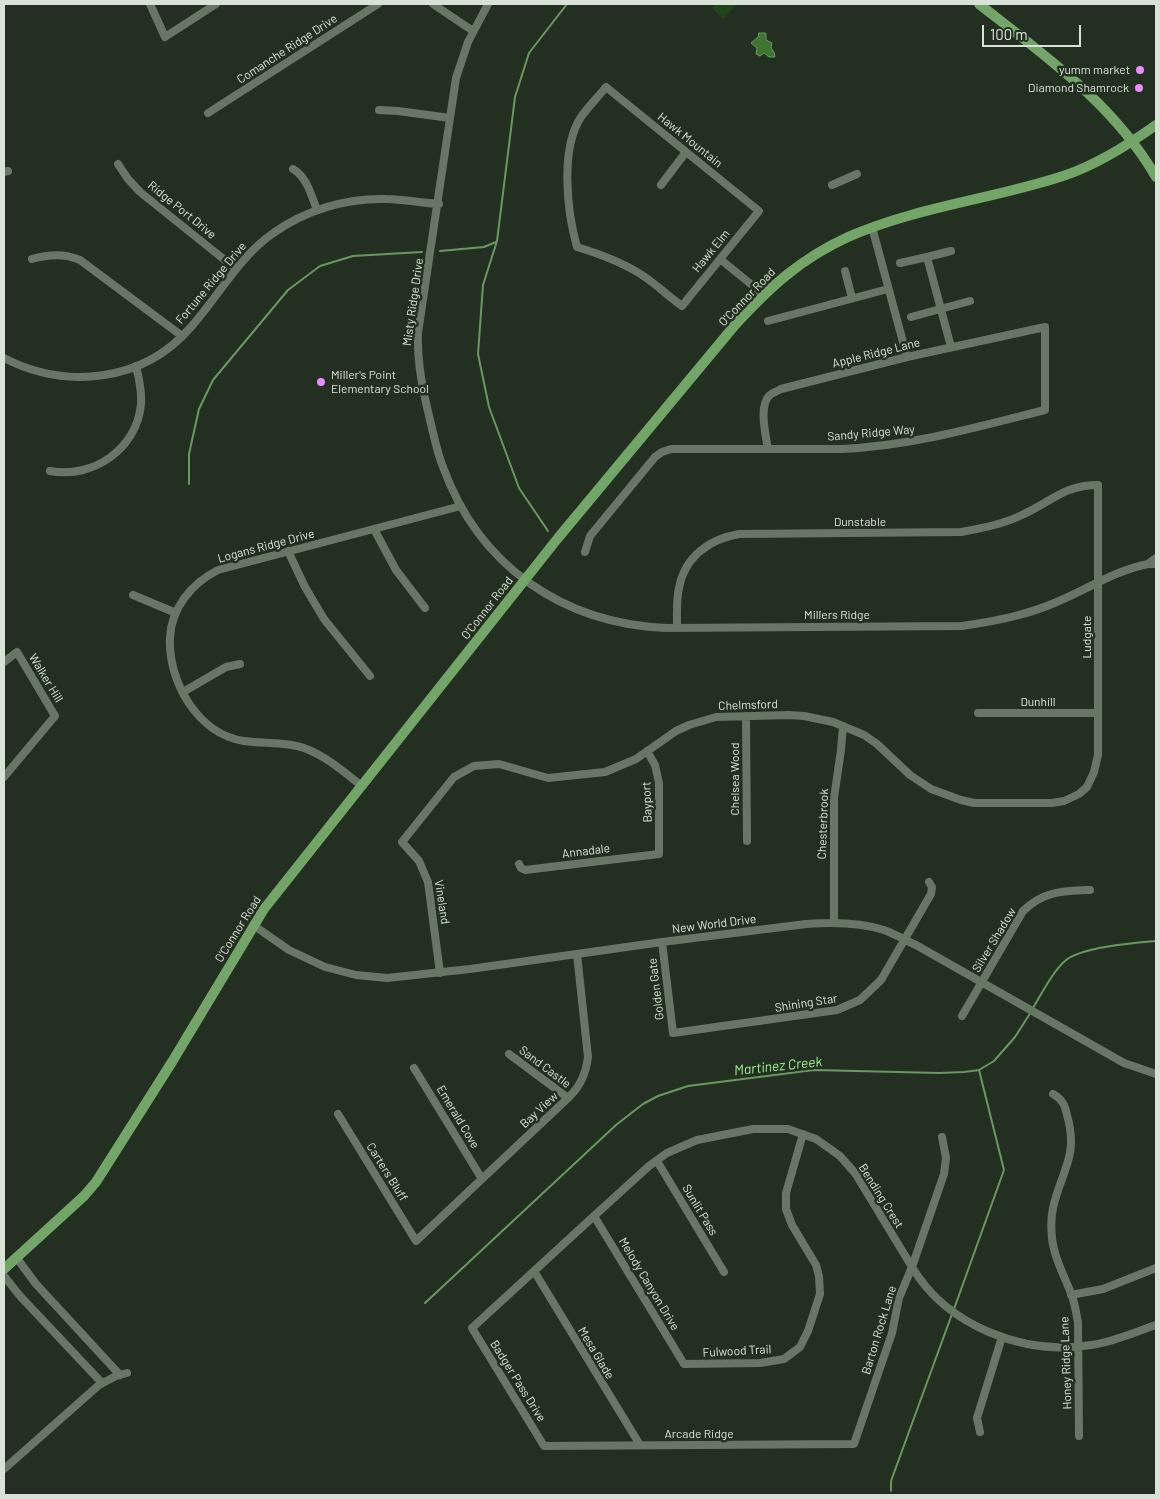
<!DOCTYPE html>
<html>
<head>
<meta charset="utf-8">
<style>
	body { margin:0 }
	#map { position:relative; width:1160px; height:1499px; overflow:hidden; background:#233021; font-family:Barlow,sans-serif }
	canvas { display:block }
	.frame { position:absolute; inset:0; border:5px solid #d9e2d7; pointer-events:none }
	.scale { position:absolute; left:982px; top:25px; width:99px; height:22px; box-sizing:border-box; border:2px solid #d9e2d7; border-top:0; padding-left:6px; font-size:15px; line-height:18px; white-space:nowrap; color:#d9e2d7; -webkit-text-stroke:4px #233021; paint-order:stroke }
</style>
</head>
<body>
<div id="map">
<canvas width="1160" height="1499"></canvas>
<div class="frame"></div>
<div class="scale">100 m</div>
</div>
<script>
const ctx = document.querySelector('canvas').getContext('2d');
ctx.lineJoin = 'round';
function fillPath(path, color) {
  ctx.fillStyle = color;
  ctx.fill(path, 'evenodd');
}
function strokePath(path, color, width, dash) {
  ctx.strokeStyle = color;
  ctx.lineWidth = width;
  ctx.lineCap = dash ? 'butt' : 'round';
  ctx.setLineDash(dash || []);
  ctx.stroke(path);
}
function write(font, color, halo, rows, align = 'center') {
  ctx.font = font + ' Barlow,sans-serif';
  ctx.lineWidth = 5;
  ctx.setLineDash([]);
  ctx.textBaseline = 'middle';
  ctx.strokeStyle = halo;
  ctx.fillStyle = color;
  for (const [text, x, y, turn = 0] of rows) {
    ctx.save();
    ctx.translate(x, y);
    ctx.rotate((+turn || 0) * Math.PI / 180);
    ctx.textAlign = isNaN(turn) ? turn : align;
    if (halo) ctx.strokeText(text, 0, 0);
    ctx.fillText(text, 0, 0);
    ctx.restore();
  }
}
const green = new Path2D(`
	M716,4H737L723,19L712,8Z`);
const water = new Path2D(`
	M759,33H766V40L772,43L771,48L774,52L775,57H769L764,53L760,56L756,54L757,48L751,43L758,37Z`);
const stream = new Path2D(`
	M440,251L484,247L496,242
	M189,484V454L199,409L213,380L288,290L320,266L353,256L422,252
	M548,531L519,488L489,407L478,354L483,285L497,241L515,97L529,53L567,4
	M1033,1008C1042,993 1053,971 1066,960C1083,947 1134,943 1156,941
	M425,1303L616,1125L643,1104L658,1096L688,1086L814,1070L939,1073L964,1072L979,1070L994,1061L1015,1037L1031,1012
	M954,1309L1004,1170L979,1070
	M891,1491V1481L952,1314`);
const minor = new Path2D(`
	M150,4L165,37L216,4
	M433,4L473,31
	M488,4L468,42L456,78L418,333C417,363 423,391 430,420C434,436 437,452 443,467C479,566 563,624 667,628L962,626C996,621 1028,615 1059,601C1090,588 1114,571 1148,564
	M606,87L759,211L682,306C668,296 656,284 642,275C622,262 600,254 577,247C567,212 560,149 581,117C588,107 598,97 606,87Z
	M379,110L398,111L450,118
	M208,113L378,4
	M118,164L128,179L140,192L236,269
	M293,169C307,177 311,195 317,210
	M4,172L8,171
	M661,185L686,152
	M832,185L857,174
	M872,227L907,357
	M927,257L951,251
	M32,259C49,254 64,253 80,260L182,336
	M720,259L763,294
	M900,263L927,257L951,347
	M845,271L852,298
	M911,317L970,301
	M768,321L888,289
	M4,358C66,390 143,382 190,328C218,297 238,258 272,234C305,210 346,198 386,199C403,199 421,203 439,204
	M50,471C93,479 137,449 141,404C142,391 139,378 136,366
	M374,529L396,570L425,608
	M288,551L305,587L324,619L370,676
	M585,552L590,536L655,457L662,452L671,449H841C911,446 978,427 1045,410V327L907,357L781,389C778,391 773,392 770,395C758,405 766,436 768,449
	M1156,558L1148,564H1156
	M133,595L176,613
	M4,662L17,652L55,716L4,777
	M183,692L226,667L240,664
	M978,713H1098
	M746,716L747,841
	M362,786C344,772 326,756 304,748C285,741 264,744 244,741C198,734 168,682 170,638C171,608 192,583 218,570L461,506
	M519,864L521,868L525,870L659,854V783L655,765L647,751
	M834,923V798L841,750L843,726
	M253,925L289,950L325,967L356,975L387,978L470,969L662,942L806,924C831,922 859,922 884,930C895,934 905,940 916,945L1124,1063L1156,1074
	M662,942L673,1033L837,1010L860,1000L881,980L931,894L932,887L929,882
	M440,973L428,882L419,861L402,842L454,777L474,766L499,764L548,778L605,772L636,759L676,731L689,725L716,717L789,715L804,716L833,722L864,735L877,744L910,775L931,789L961,800L974,803H1052L1064,801L1079,794L1087,787L1094,772L1098,755V485C1065,485 1052,501 1024,514C1004,524 983,528 961,532L739,534C710,539 685,556 679,588C676,601 677,614 677,627
	M962,1016L1023,911C1044,891 1062,891 1090,890
	M509,1054L568,1098
	M414,1068L482,1179
	M1053,1094C1062,1099 1065,1105 1067,1115C1079,1157 1061,1171 1053,1208C1051,1217 1051,1228 1052,1238C1054,1258 1065,1277 1072,1296C1075,1304 1076,1313 1078,1322L1079,1436
	M338,1114L416,1241L568,1098C580,1087 586,1074 588,1057L577,954
	M942,1137L946,1158L944,1174L912,1267L899,1298L892,1333L854,1444L544,1446L472,1328L594,1216L649,1166L667,1153L697,1140L753,1129H788L816,1139L840,1156L855,1173L912,1267C947,1326 1024,1356 1091,1345C1113,1342 1135,1332 1156,1325
	M657,1161L724,1272
	M594,1216L684,1364L760,1363L784,1359L800,1347L808,1331L820,1294L819,1276L816,1265L792,1225L786,1209V1193L803,1134
	M16,1257L36,1284L120,1375
	M534,1271L640,1445
	M4,1276L20,1296L102,1383
	M1071,1295L1103,1289L1156,1268
	M980,1432L977,1418L1002,1337
	M4,1469L99,1385L116,1376L127,1373`);
const major = new Path2D(`
	M979,4C1044,55 1114,104 1156,177
	M4,1269L84,1196L96,1182L172,1062L264,909L558,538L735,325C770,287 800,259 848,237C916,207 993,199 1063,176C1097,165 1128,145 1156,125`);
const markers = [
	[1140,70,5,"#e98dfd"],
	[1139,88,5,"#e98dfd"],
	[321,382,5,"#e98dfd"]
];
const streetNames = [
	["Comanche Ridge Drive",287,49,-33],
	["Hawk Mountain",690,140,39],
	["Ridge Port Drive",182,210,39],
	["Hawk Elm",711,251,-51],
	["Fortune Ridge Drive",211,283,-50],
	["O'Connor Road",747,297,-46],
	["Misty Ridge Drive",413,302,-82],
	["Apple Ridge Lane",876,353,-14],
	["Sandy Ridge Way",871,433,-5],
	["Dunstable",860,522],
	["Logans Ridge Drive",266,546,-15],
	["O'Connor Road",487,608,-52],
	["Millers Ridge",837,615],
	["Ludgate",1087,637,-90],
	["Walker Hill",46,678,59],
	["Dunhill",1038,702],
	["Chelmsford",748,705,-2],
	["Chelsea Wood",735,779,-90],
	["Bayport",647,802,-92],
	["Chesterbrook",823,824,-88],
	["Annadale",586,851,-7],
	["Vineland",442,902,81],
	["New World Drive",714,924,-7],
	["O'Connor Road",238,929,-58],
	["Silver Shadow",994,940,-59],
	["Golden Gate",656,989,-97],
	["Shining Star",806,1003,-9],
	["Sand Castle",545,1067,37],
	["Bay View",539,1110,-43],
	["Emerald Cove",458,1117,59],
	["Carters Bluff",387,1172,58],
	["Bending Crest",881,1196,58],
	["Sunlit Pass",700,1210,59],
	["Melody Canyon Drive",649,1284,59],
	["Barton Rock Lane",879,1330,-73],
	["Fulwood Trail",737,1351,-3],
	["Mesa Glade",596,1353,59],
	["Honey Ridge Lane",1066,1363,-92],
	["Badger Pass Drive",518,1381,58],
	["Arcade Ridge",699,1434]
];
const poiNames = [
	["yumm market",1130,70],
	["Diamond Shamrock",1129,88],
	["Miller's Point",331,375,"left"],
	["Elementary School",331,389,"left"]
];
const waterNames = [
	["Martinez Creek",778,1066,-6]
];
fillPath(green, '#1f4417');
fillPath(water, '#3d7432');
strokePath(water, '#6c9564', 1);
strokePath(stream, '#6c9564', 2);
strokePath(minor, '#687765', 8);
strokePath(major, '#73a569', 10);
for (const [x, y, r, color] of markers) {
  const dot = new Path2D();
  dot.arc(x, y, r, 0, 2 * Math.PI);
  ctx.fillStyle = color;
  ctx.fill(dot);
  strokePath(dot, '#233021', 2);
}
write('12px', '#d9e2d7', '#233021', streetNames);
write('12px', '#d9e2d7', '#233021', poiNames, 'right');
write('italic 14px', '#a0ec90', '#233021', waterNames);
</script>
</body>
</html>
